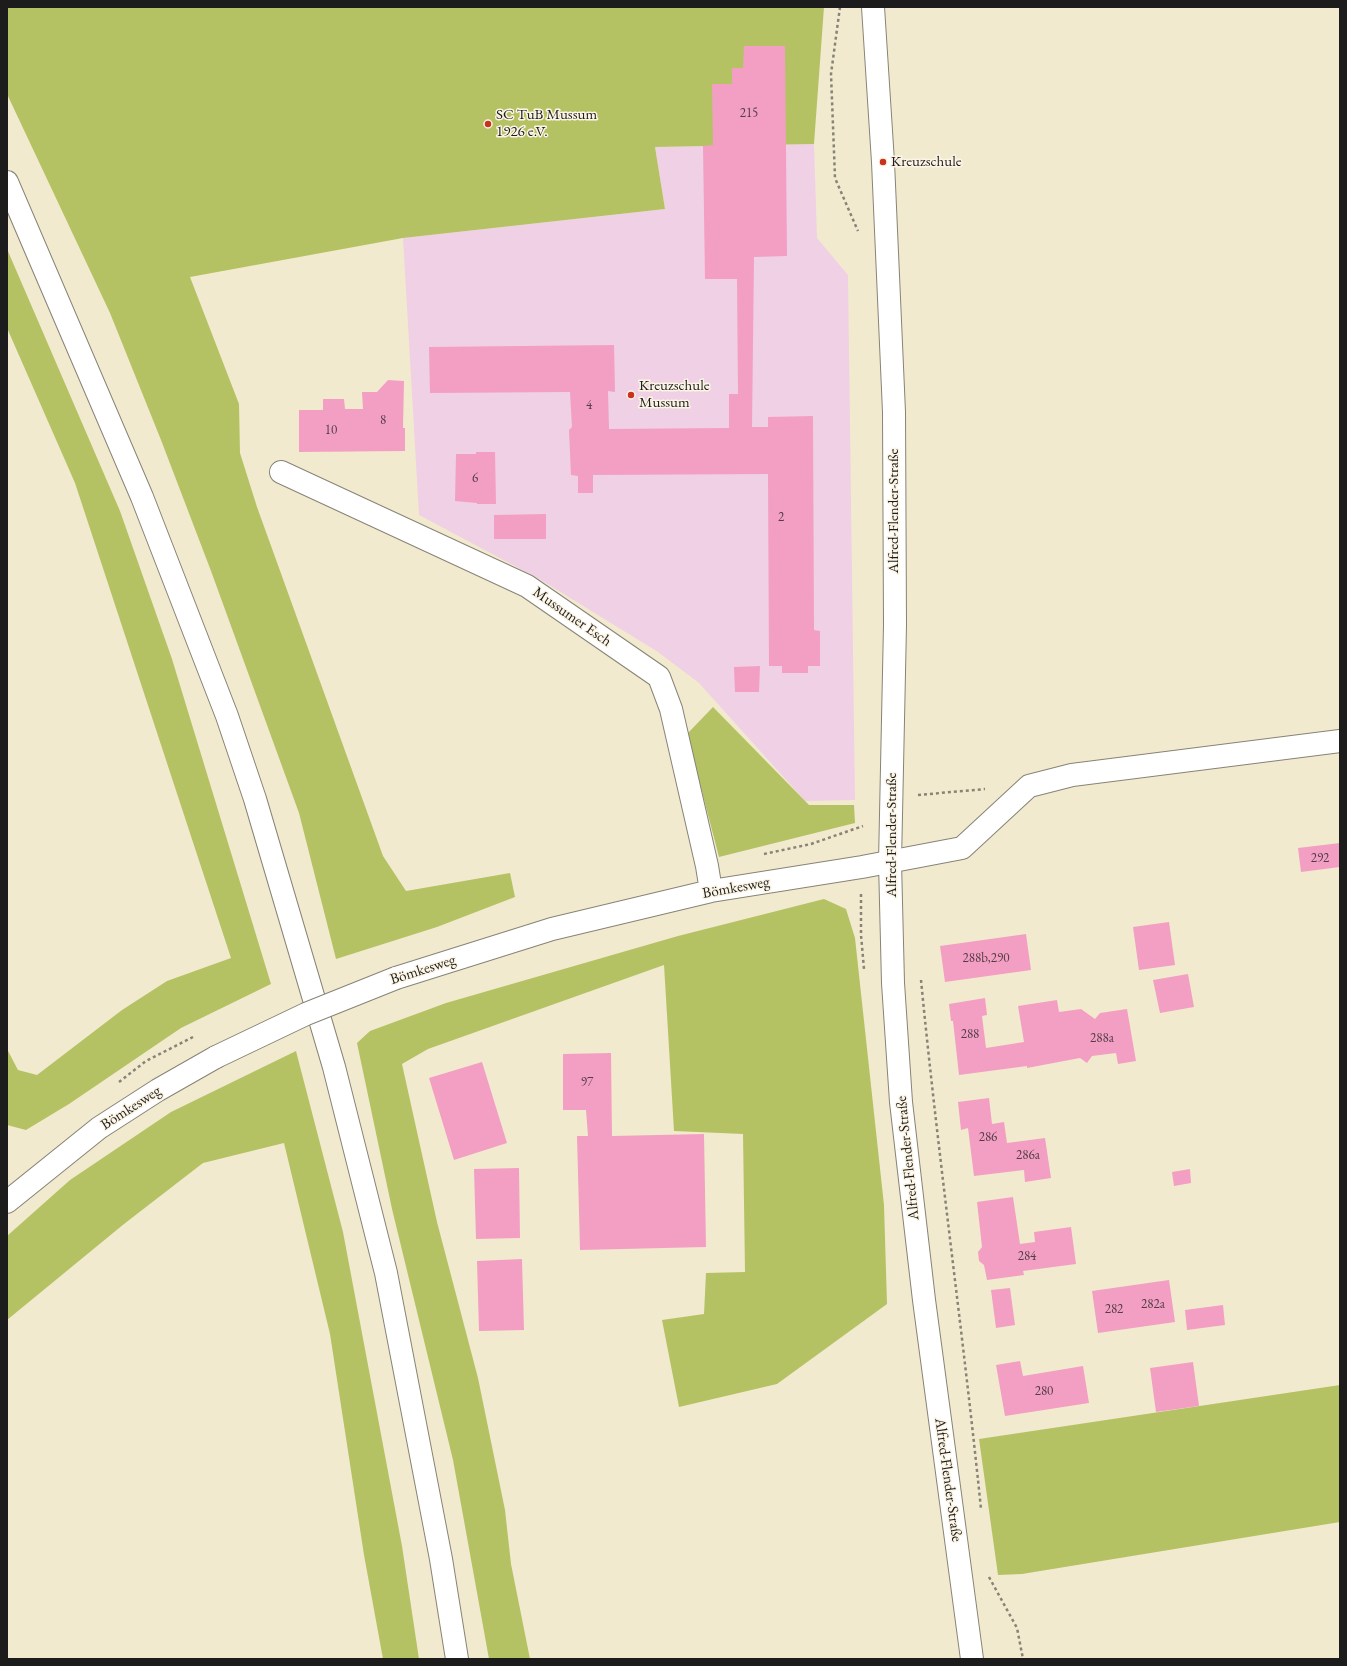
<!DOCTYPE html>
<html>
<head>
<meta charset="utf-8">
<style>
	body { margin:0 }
	#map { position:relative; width:1347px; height:1666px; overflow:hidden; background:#f2eacf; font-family:"EB Garamond",serif }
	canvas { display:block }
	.frame { position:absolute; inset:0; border:8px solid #1c1c1c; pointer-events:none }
</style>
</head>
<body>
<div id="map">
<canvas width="1347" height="1666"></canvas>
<div class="frame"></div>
</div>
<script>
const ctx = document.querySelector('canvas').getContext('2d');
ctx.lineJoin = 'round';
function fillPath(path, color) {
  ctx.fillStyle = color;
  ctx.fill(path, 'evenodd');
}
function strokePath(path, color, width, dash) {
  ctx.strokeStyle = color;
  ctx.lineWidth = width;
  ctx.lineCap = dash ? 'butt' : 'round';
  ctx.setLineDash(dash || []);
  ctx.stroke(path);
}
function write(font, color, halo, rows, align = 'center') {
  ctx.font = font + ' "EB Garamond",serif';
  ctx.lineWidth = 3;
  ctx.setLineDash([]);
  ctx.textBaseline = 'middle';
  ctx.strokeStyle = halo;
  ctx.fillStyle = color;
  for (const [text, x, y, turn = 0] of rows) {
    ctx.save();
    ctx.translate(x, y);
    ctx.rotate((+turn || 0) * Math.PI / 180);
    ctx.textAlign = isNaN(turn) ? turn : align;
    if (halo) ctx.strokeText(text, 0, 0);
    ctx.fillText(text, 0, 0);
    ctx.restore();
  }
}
const built = new Path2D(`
	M814,144L817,238L848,275L855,800L805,801L699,683L658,652L541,580L419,515L403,238L665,209L655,147Z`);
const green = new Path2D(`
	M7,7H824L814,144L655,147L665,209L403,238L190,277L239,404L240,453L257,507L383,856L406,891L510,873L515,897L437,927L336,959L299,813L211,571L161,440L110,313L7,94Z
	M7,249L120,511L172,659L271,984L181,1028L69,1104L26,1130L7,1125V1049L18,1070L37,1075L122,1010L167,981L231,958L75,483L7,328Z
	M713,707L809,805H854L855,823L719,857L687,734Z
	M824,899L846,909L855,938L884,1205L887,1304L777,1384L679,1407L662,1320L704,1314L706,1273L745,1272L743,1134L674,1131L664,965L428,1049L402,1064L437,1222L478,1378L505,1510L511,1564L530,1659H489L453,1460L392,1209L357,1043L370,1031L446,1003L678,936Z
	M296,1051L343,1232L402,1546L419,1659H383L364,1555L330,1334L284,1143L203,1163L124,1224L7,1320V1236L70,1180L171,1112Z
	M1340,1385V1522L1022,1574L998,1575L979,1439Z`);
const building = new Path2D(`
	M744,46H785L787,256L754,257L752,427H768V417L813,416L814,630L820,631V666H808V673H782V666H769L768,474L593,475V493H578V476L571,475L569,430L572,427L570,392L430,393L429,347L614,345L615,392L608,391L609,429L729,428V394H738L737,279H705L703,146L713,145L712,84H732V68H743Z
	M388,380L404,381L403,428H405V451L299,452V410H323V399H344L345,409H363L362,392H377Z
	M476,452H495L496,504H477V503L455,501L456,454H476Z
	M546,514V539H494V515Z
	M760,666L759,692H735L734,667Z
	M1340,843V867L1301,872L1298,848Z
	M1169,922L1175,965L1139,970L1133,927Z
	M1026,934L1031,970L945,982L940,946Z
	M1188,974L1194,1007L1160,1013L1153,980Z
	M985,998L987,1015L982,1016L986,1048L1024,1042L1018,1006L1057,1000L1059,1012L1081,1009L1095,1019L1100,1013L1127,1009L1136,1061L1118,1064L1116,1053L1092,1056L1087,1063L1080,1058L1027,1068V1066L959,1075L953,1021H951L949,1004Z
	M611,1053L612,1136L704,1134L706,1247L580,1250L577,1136H588L586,1110H563V1054Z
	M482,1062L507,1143L454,1160L429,1078Z
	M989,1098L992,1124L1004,1122L1007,1143L1045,1138L1051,1178L1025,1182L1024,1170L974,1176L968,1128L961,1130L958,1102Z
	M519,1168L520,1238L476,1239L474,1169Z
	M1190,1169L1191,1183L1174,1186L1172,1172Z
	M1013,1197L1020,1244L1035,1242L1034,1232L1071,1227L1076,1264L1023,1271L1024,1275L987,1280L984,1265L979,1261L978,1252L982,1247L977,1202Z
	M522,1259L524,1330L479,1331L477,1261Z
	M1169,1280L1175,1322L1098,1333L1092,1291Z
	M1010,1288L1015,1325L996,1328L991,1290Z
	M1223,1305L1225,1325L1187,1330L1185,1310Z
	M1020,1361L1023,1376L1083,1366L1089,1403L1005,1416L996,1365Z
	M1193,1362L1199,1406L1156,1412L1150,1368Z`);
const path = new Path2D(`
	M840,7L831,74L835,178L858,231
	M918,795L985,789
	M764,854L811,844L863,826
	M861,894V935L864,969
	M921,980C938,1156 963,1332 981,1509
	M119,1082L146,1061L193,1037
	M989,1577L1017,1628L1023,1659`);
const street = new Path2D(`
	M281,472L527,586L659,677L671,709L707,866L711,891
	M396,978L552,929L711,891L862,867L962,848L1029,786L1072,775L1340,741
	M7,1202L99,1128L158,1090L216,1057`);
const secondary = new Path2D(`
	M873,7L883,162L894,412L895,625L890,862L893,983L901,1102L924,1300L972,1659`);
const highway = new Path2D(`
	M7,182L142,497L227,716L255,799L334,1067L386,1273L441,1559L457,1659`);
const streetBridge = new Path2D(`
	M216,1057L306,1014L396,978`);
const markers = [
	[488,124,4,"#c8321e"],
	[883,162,4,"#c8321e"],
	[631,395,4,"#c8321e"]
];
const numberNames = [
	["215",749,113],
	["4",589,405],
	["8",383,420],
	["10",331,430],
	["6",475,478],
	["2",781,517],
	["292",1320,858],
	["288b,290",986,958],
	["288",970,1034],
	["288a",1102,1038],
	["97",587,1082],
	["286",988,1137],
	["286a",1028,1155],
	["284",1027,1256],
	["282a",1153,1304],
	["282",1114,1309],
	["280",1044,1391]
];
const poiNames = [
	["SC TuB Mussum",496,115],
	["1926 e.V.",496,132],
	["Kreuzschule",891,162],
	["Kreuzschule",639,386],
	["Mussum",639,403]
];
const streetNames = [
	["Alfred-Flender-Straße",894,511,-90],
	["Mussumer Esch",572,617,35],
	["Alfred-Flender-Straße",892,835,-90],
	["Bömkesweg",736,888,-10],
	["Bömkesweg",423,970,-18],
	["Bömkesweg",131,1108,-33],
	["Alfred-Flender-Straße",908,1158,-96],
	["Alfred-Flender-Straße",948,1480,82]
];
fillPath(built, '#f0d0e4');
fillPath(green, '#b5c264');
fillPath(building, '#f29fc3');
strokePath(street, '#878376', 24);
strokePath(secondary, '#878376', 24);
strokePath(highway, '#878376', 24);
strokePath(path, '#878376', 2.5, [3, 3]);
strokePath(street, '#fff', 22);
strokePath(secondary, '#fff', 22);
strokePath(highway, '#fff', 22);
strokePath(streetBridge, '#878376', 24, []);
strokePath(streetBridge, '#fff', 22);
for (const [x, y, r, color] of markers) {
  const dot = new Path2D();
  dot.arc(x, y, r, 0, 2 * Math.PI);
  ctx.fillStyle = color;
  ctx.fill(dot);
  strokePath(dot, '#fcf5e5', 1.5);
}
write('13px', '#523d46', null, numberNames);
write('15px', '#1c1c1c', '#fcf5e5', poiNames, 'left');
write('15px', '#1c1c1c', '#fcf5e5', streetNames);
</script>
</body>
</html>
